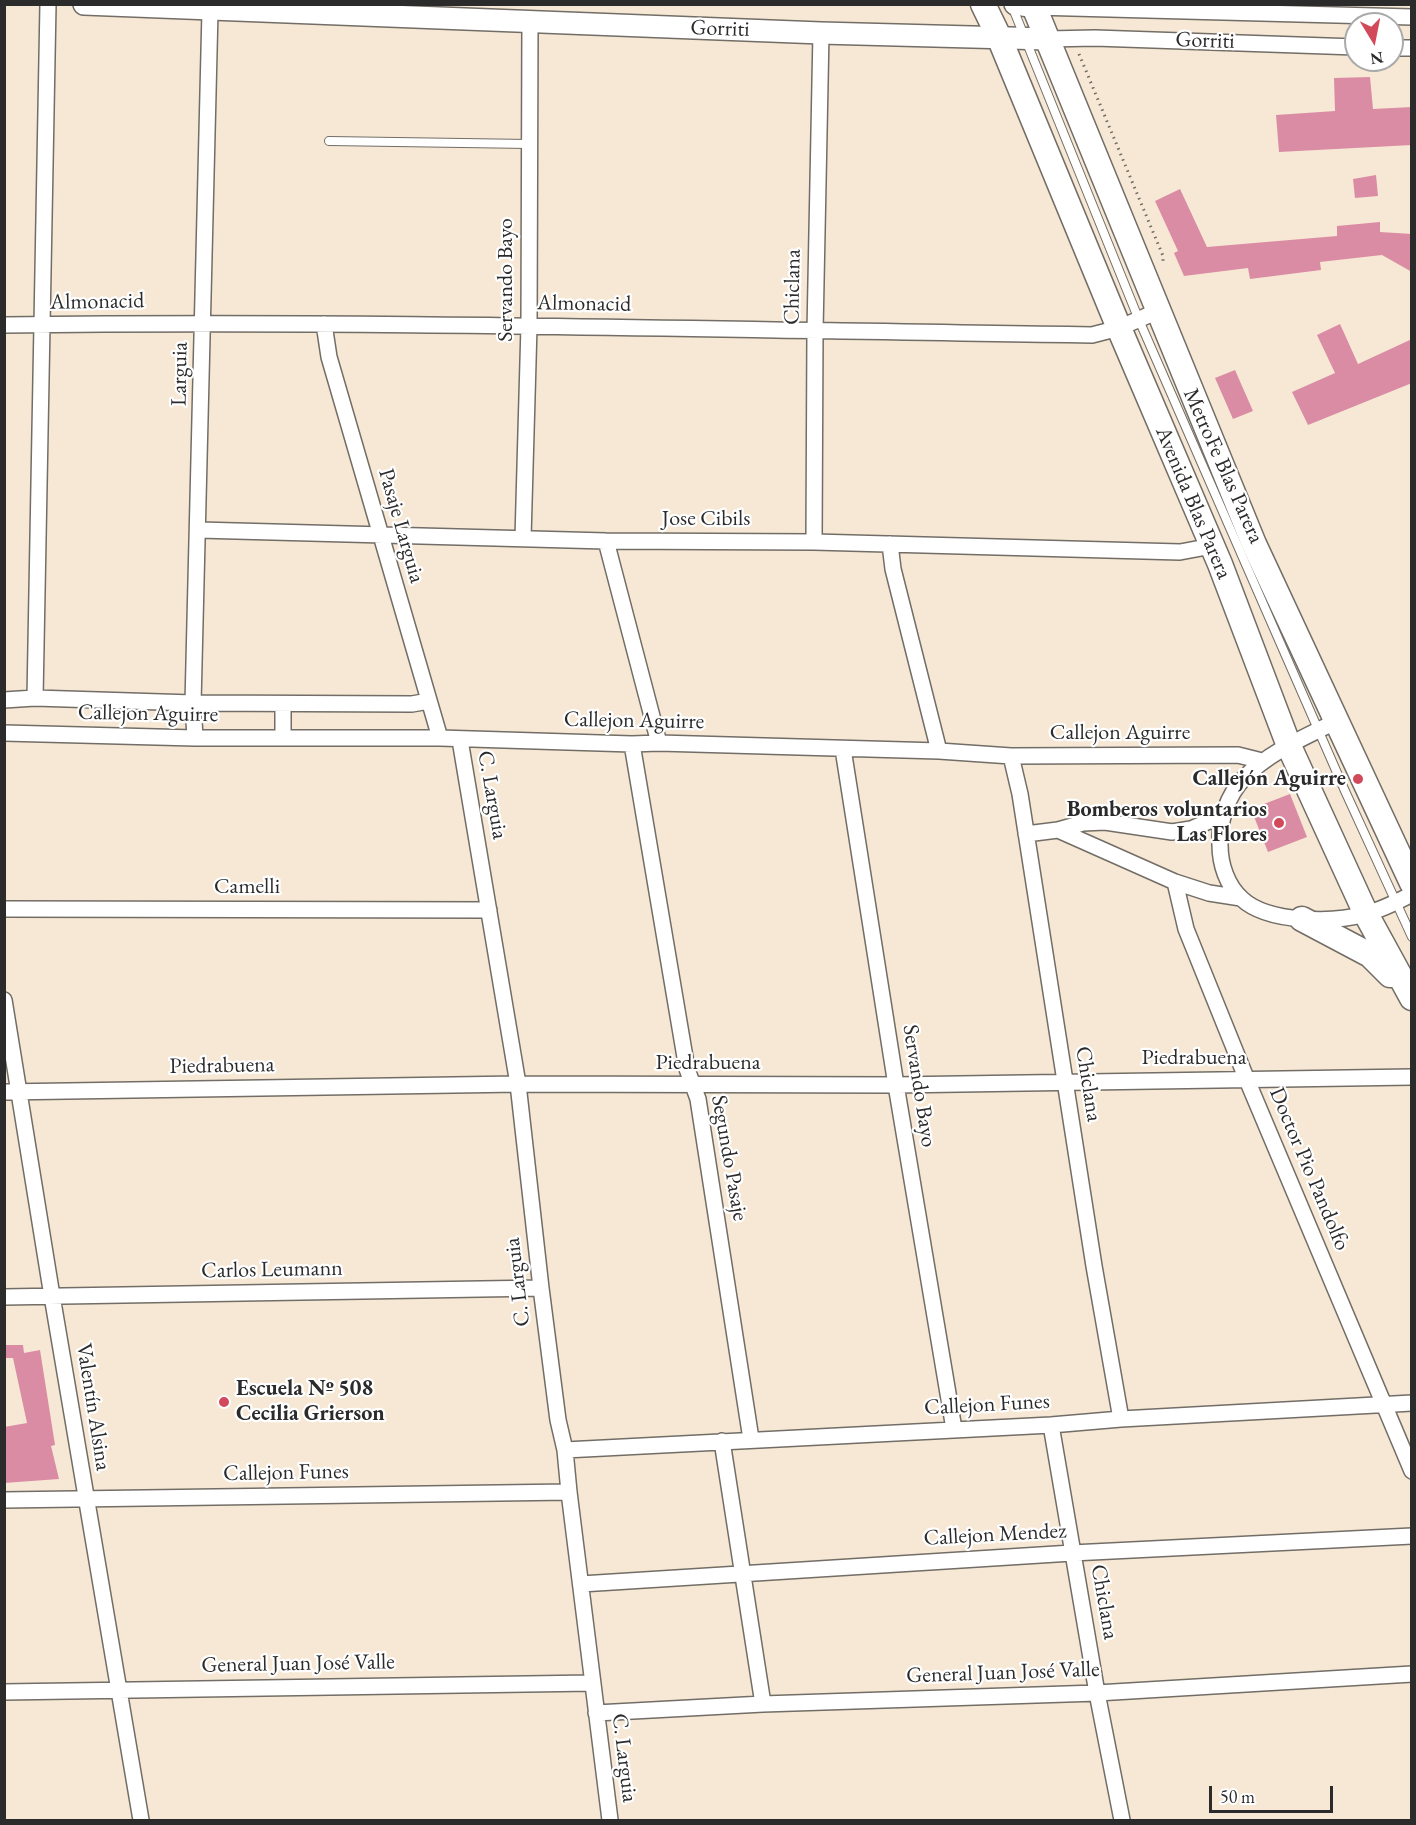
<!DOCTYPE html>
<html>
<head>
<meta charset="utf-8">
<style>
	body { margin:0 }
	#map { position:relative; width:1416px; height:1825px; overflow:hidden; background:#f6e8d4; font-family:"EB Garamond",serif }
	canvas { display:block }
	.frame { position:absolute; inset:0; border:6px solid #2b2b2b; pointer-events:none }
	.north { position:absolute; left:1344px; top:12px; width:60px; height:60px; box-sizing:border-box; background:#fff; border:2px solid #aaa; border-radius:50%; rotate:170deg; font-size:16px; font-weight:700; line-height:24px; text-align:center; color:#2b2b2b }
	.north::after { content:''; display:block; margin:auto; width:21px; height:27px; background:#d1495b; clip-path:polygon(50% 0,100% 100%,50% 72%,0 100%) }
	.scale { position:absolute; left:1209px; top:1786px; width:124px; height:27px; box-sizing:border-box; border:3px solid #2b2b2b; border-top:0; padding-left:8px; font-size:18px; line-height:21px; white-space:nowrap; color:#2b2b2b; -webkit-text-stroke:4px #fff; paint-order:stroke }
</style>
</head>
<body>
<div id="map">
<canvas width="1416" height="1825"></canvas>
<div class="frame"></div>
<div class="north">N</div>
<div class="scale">50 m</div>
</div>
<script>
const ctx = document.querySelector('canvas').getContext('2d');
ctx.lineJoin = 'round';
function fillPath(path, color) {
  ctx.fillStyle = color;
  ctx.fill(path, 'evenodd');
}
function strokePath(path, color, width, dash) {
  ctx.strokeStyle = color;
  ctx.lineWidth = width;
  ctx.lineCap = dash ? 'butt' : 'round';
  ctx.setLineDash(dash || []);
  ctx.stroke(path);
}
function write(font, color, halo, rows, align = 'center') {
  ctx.font = font + ' "EB Garamond",serif';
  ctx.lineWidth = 4.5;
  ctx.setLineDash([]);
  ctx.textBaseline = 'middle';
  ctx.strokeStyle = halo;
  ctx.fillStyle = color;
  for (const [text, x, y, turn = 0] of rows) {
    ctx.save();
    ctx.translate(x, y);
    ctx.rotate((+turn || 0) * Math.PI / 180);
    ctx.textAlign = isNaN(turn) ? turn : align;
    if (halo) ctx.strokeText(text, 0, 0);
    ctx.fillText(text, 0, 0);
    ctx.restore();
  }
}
const building = new Path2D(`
	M1370,77L1373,109L1412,107V145L1279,152L1276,115L1335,111L1334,78Z
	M1376,175L1378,196L1355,198L1353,179Z
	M1180,189L1207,247L1337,236V226L1380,222V232L1412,234V272L1382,255L1320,262L1321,270L1250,279L1248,268L1184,276L1174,253L1178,251L1155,201Z
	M1340,324L1358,364L1412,339V383L1308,425L1292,392L1335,373L1317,335Z
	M1235,370L1253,411L1233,419L1215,378Z
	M1290,794L1307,837L1268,852L1251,809Z
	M4,1345H23L24,1353L40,1350L55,1445L51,1446L59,1479L4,1483V1427L27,1423L13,1358H4Z`);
const path = new Path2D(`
	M1079,54L1163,256V265`);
const lane = new Path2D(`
	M1012,6L1139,320L1345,791L1412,937
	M329,141L529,144`);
const street = new Path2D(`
	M1034,7L1412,17
	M1047,39L1095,38L1356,47
	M1392,48H1412
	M324,324L329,357L440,738
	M4,325C367,320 729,330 1092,335L1119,328L1158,311
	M199,530L606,541L814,542L1180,552L1212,546
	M523,538L529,326L530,21
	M606,541L659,743
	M814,542L815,331L821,33
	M890,544L893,569L939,751
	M35,698L48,4
	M4,700L35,698L193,703L412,704L429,701
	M283,704V738
	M1337,721C1305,737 1269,752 1244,778C1227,796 1219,821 1220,845C1220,864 1227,886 1242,899C1268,923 1333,923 1365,914C1381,910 1397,902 1412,894
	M4,733L195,738H440L632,744L659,743L939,751L1011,756L1238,755L1262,761
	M195,738L193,703L210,11
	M460,740L518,1084L541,1288L558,1420L565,1450L569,1492L610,1820
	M632,744L687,1069L698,1099L751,1439
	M843,749L896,1085L954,1429
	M1011,756L1020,794L1094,1266L1121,1419
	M1058,830L1175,882L1209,893L1241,898
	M1026,834L1058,830L1083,823L1105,822L1172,832L1191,829L1223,815
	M1175,882L1186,929L1247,1080L1412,1471
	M4,909L489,910
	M4,1000L52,1296L141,1820
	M4,1092L518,1084L896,1085L1412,1077
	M4,1297L541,1288
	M1051,1425L1097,1693L1122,1820
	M722,1441L763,1704
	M565,1450L1051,1425L1121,1419L1412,1403
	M4,1500L569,1492
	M581,1584L1072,1553L1412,1536
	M4,1692L592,1683
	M596,1713L763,1704L1097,1693L1412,1674`);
const secondary = new Path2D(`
	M84,4L821,33L1047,39
	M1015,4L1034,7`);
const primary = new Path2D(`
	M983,4L999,37L1119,328L1220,564L1289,746L1366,914L1412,998
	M1033,4L1254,544L1412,883
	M1302,919L1370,955L1390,975`);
const markers = [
	[1358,779,6,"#d1495b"],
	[1279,823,6,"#d1495b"],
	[224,1402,6,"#d1495b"]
];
const streetNames = [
	["Gorriti",720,29,2],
	["Gorriti",1205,41,2],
	["Servando Bayo",506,280,-90],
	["Chiclana",793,287,-89],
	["Almonacid",97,302,-1],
	["Almonacid",584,304,1],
	["Larguia",180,374,-89],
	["MetroFe Blas Parera",1223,466,66],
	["Avenida Blas Parera",1193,503,67],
	["Jose Cibils",706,519],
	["Pasaje Larguia",401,526,74],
	["Callejon Aguirre",148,714,1],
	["Callejon Aguirre",634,721,1],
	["Callejon Aguirre",1120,733],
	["C. Larguia",492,795,80],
	["Camelli",247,887],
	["Piedrabuena",1194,1058],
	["Piedrabuena",708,1063],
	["Piedrabuena",222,1066,-1],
	["Chiclana",1088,1084,81],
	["Servando Bayo",919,1086,81],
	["Segundo Pasaje",729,1158,80],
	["Doctor Pio Pandolfo",1309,1169,67],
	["Carlos Leumann",272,1270,-1],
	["C. Larguia",518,1282,-97],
	["Callejon Funes",987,1405,-3],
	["Valentín Alsina",93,1407,81],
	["Callejon Funes",286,1473,-1],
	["Callejon Mendez",995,1535,-3],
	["Chiclana",1104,1602,80],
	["General Juan José Valle",298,1664,-1],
	["General Juan José Valle",1003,1673,-2],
	["C. Larguia",624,1758,83]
];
const poiNames = [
	["Callejón Aguirre",1346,779],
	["Bomberos voluntarios",1267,810],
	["Las Flores",1267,835],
	["Escuela Nº 508",236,1389,"left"],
	["Cecilia Grierson",236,1414,"left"]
];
fillPath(building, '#db8ca5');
strokePath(lane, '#726d66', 10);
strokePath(street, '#726d66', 18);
strokePath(secondary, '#726d66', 24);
strokePath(primary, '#726d66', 27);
strokePath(path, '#726d66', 3, [1.5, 4.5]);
strokePath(lane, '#fff', 8);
strokePath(street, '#fff', 15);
strokePath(secondary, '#fff', 21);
strokePath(primary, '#fff', 24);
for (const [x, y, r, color] of markers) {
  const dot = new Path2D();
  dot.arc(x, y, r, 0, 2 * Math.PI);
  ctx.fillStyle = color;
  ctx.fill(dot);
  strokePath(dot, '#fff', 2);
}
write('22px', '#2b2b2b', '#fff', streetNames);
write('bold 22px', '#2b2b2b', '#fff', poiNames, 'right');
</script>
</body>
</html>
